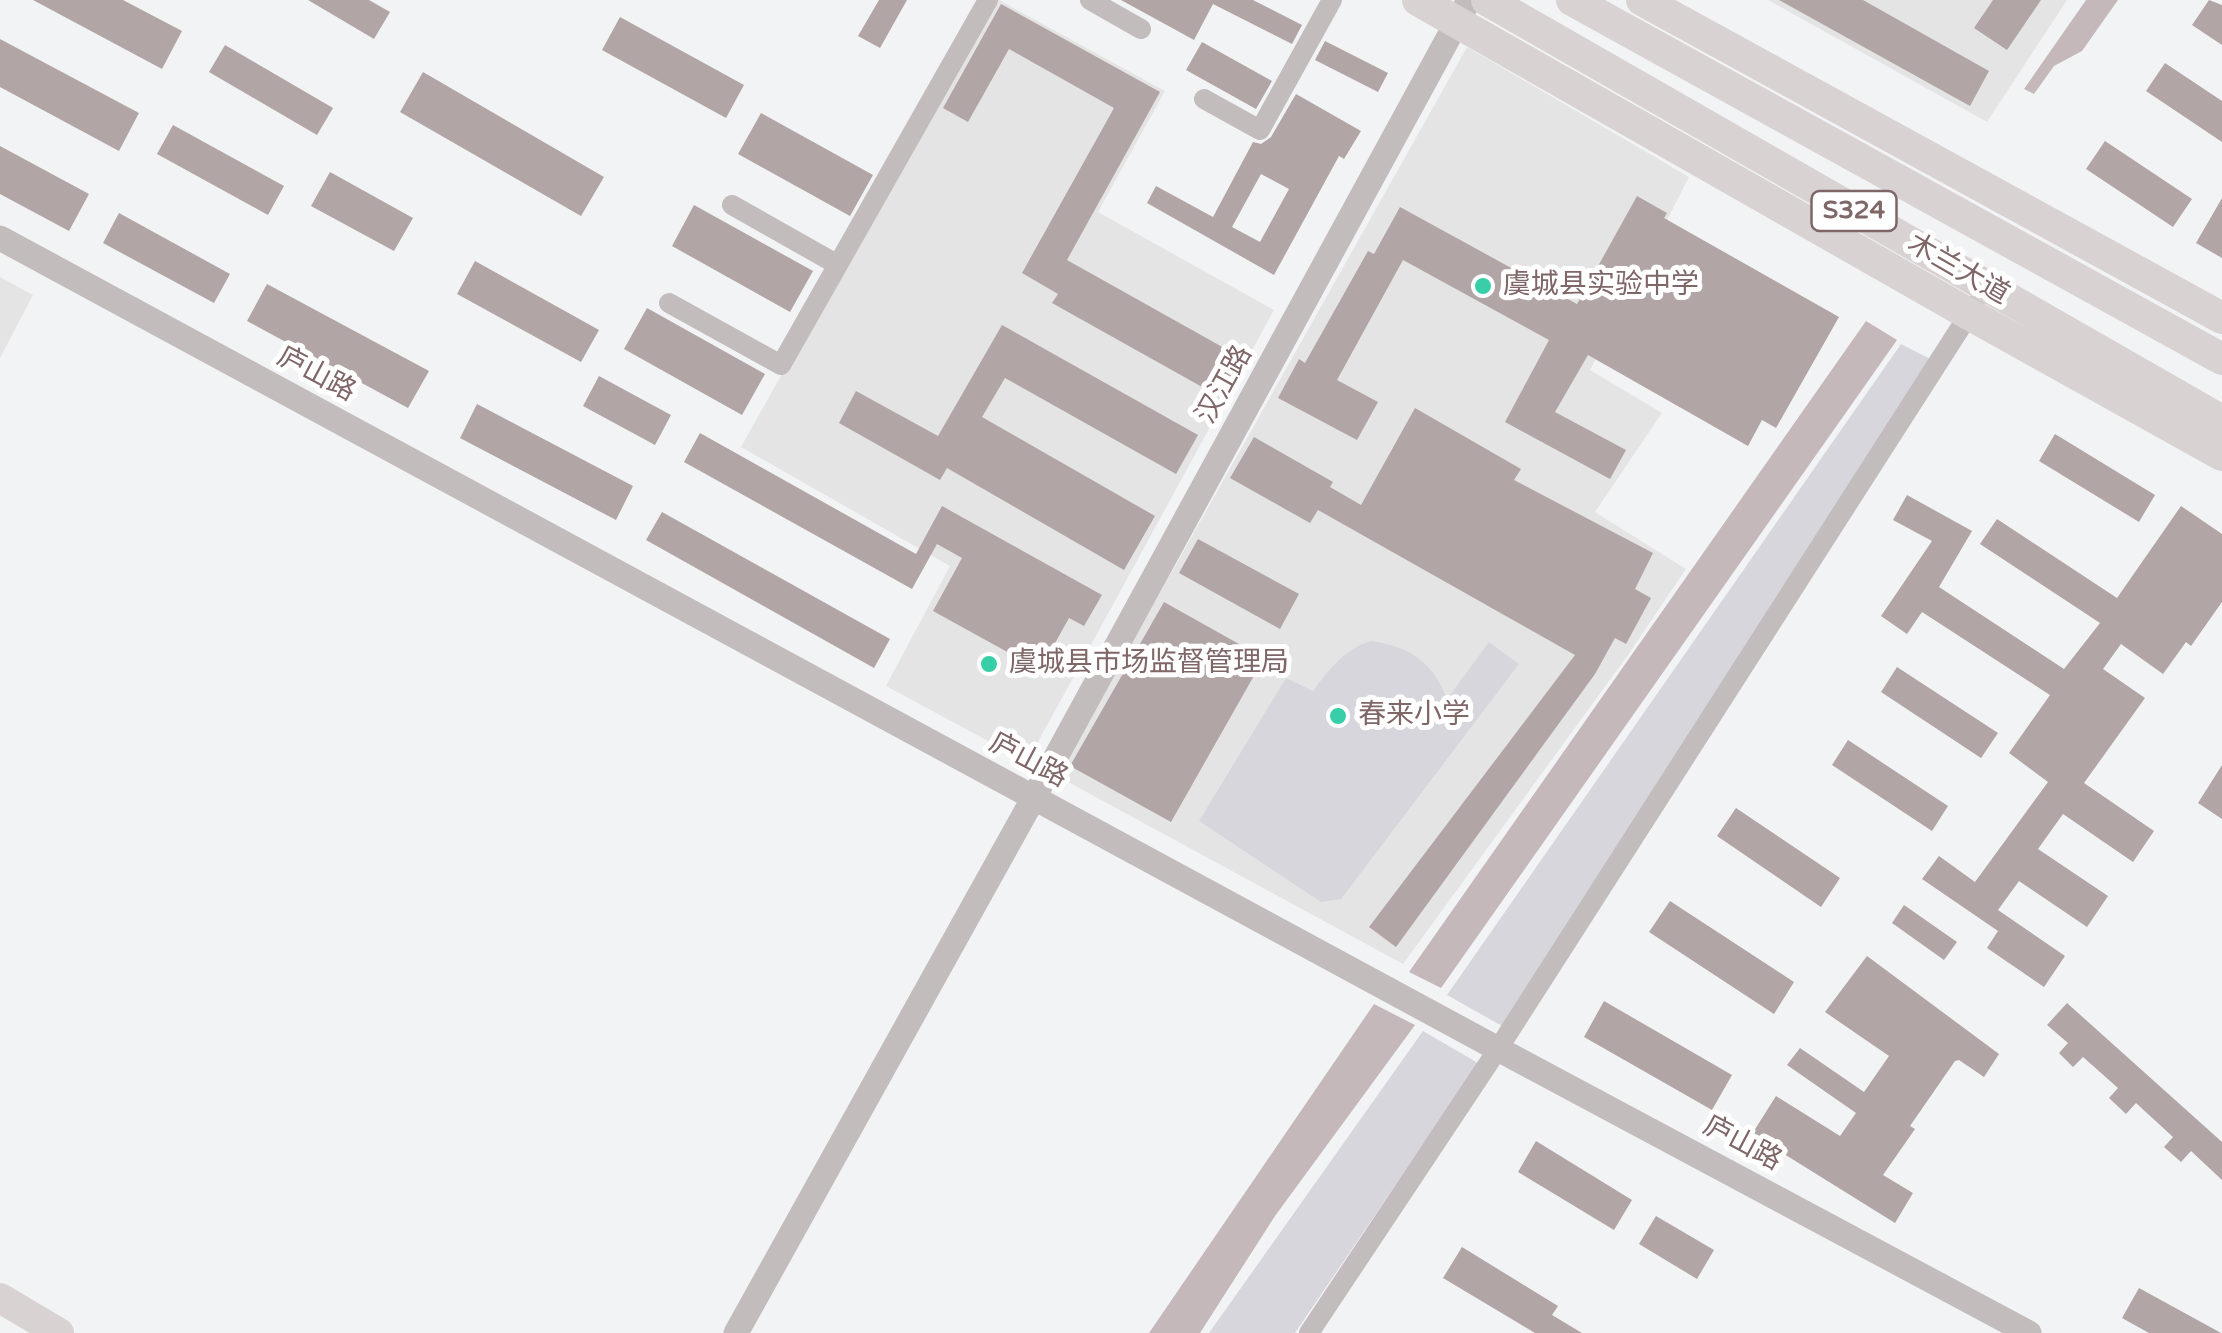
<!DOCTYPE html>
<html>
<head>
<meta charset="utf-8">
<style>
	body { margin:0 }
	canvas { display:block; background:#f2f3f5 }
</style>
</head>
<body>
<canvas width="2222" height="1333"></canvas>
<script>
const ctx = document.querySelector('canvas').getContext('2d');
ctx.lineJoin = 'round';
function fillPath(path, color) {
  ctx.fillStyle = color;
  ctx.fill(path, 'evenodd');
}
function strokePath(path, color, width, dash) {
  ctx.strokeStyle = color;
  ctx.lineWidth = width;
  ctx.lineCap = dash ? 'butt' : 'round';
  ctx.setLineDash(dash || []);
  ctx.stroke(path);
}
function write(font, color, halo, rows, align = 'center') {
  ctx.font = font + ' "Varela Round","Noto Sans SC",sans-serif';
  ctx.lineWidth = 10;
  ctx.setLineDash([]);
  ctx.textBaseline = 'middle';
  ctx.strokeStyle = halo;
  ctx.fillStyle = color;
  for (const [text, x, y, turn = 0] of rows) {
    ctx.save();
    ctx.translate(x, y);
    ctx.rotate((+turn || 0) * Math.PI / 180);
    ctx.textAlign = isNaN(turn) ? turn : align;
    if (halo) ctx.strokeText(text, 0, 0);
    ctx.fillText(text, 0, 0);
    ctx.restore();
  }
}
const built = new Path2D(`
	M991,0H999L1165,91L1098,212L1274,310L1027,762L886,686L950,566L741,447Z
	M1768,0H2067L1987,122Z
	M1467,47L1689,177L1590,370L1662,413L1595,512L1686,569L1628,655L1403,964L1057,776Z
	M0,277L33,295L0,358Z`);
const green = new Path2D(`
	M1901,344L1934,361L1502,1026L1447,995Z
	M1371,641C1409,646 1433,662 1447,699L1489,642L1519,664L1341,899L1321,902L1199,821L1286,678L1313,691C1329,670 1345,648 1371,641Z
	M1423,1031L1478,1063L1295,1333H1209Z`);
const water = new Path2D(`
	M2086,0H2118L2082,51L2054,66L2034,94L2024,89Z
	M1866,321L1897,340L1441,988L1409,972Z
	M1374,1004L1415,1025L1275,1216L1200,1333H1149Z`);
const building = new Path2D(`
	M33,0H123L182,31L162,69Z
	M308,0H369L390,12L374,39Z
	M879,0H907L880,48L858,36Z
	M1121,0H1253L1302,25L1292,44L1213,4L1194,40Z
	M1779,0H1863L1989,71L1970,106Z
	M1993,0H2041L2007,50L1974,28Z
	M2209,0L2222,5V45L2192,25Z
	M1001,4L1160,92L1067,260L1242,358L1220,397L1052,303L1058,294L1022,273L1114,108L1009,49L968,122L943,108Z
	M620,17L744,85L726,118L602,50Z
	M0,39L139,113L119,151L0,87Z
	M1325,41L1388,73L1378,92L1315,60Z
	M1202,42L1272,81L1256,109L1186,70Z
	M225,45L333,108L317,135L209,72Z
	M2165,63L2222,101V142L2146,91Z
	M423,72L604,177L581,216L400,112Z
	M1296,94L1361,131L1344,159L1339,156L1274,275L1147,203L1156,186L1213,217L1253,142L1261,144L1271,137ZM1261,174L1289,189L1260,242L1232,227Z
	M761,113L873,175L850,216L738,154Z
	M173,125L284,186L268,215L157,154Z
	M2105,141L2192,199L2173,227L2086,169Z
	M0,146L89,194L69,231L0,194Z
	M330,172L413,218L394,251L311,206Z
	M1637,196L1667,213L1664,218L1839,317L1776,428L1762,420L1748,446L1588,355L1555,412L1626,450L1610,479L1505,422L1549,340L1403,260L1337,380L1378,402L1357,440L1278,398L1299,359L1305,363L1368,251L1374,254L1400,207L1577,304Z
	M2222,198V258L2196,243Z
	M694,205L813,271L790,312L672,246Z
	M119,213L230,274L214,303L103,243Z
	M475,261L599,330L581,362L457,294Z
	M267,284L429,371L408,408L247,321Z
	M647,308L765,374L742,415L624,349Z
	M1002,325L1198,435L1176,474L1005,378L982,417L1155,516L1124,570L947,468L940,480L839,423L856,391L938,436Z
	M599,376L671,415L655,445L583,406Z
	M477,404L633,486L616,520L460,438Z
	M1415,408L1521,469L1514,480L1653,553L1635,589L1651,598L1626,644L1615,638L1595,674L1396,947L1369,927L1575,655L1318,510L1310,523L1230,478L1254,437L1333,482L1330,487L1361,505Z
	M700,433L916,554L942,506L1102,595L1084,626L1069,618L1040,670L933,611L962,558L937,544L912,589L684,462Z
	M2055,434L2155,495L2139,522L2039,461Z
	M1907,495L1972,531L1939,587L2064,669L2100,623L1980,544L1997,519L2117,598L2181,506L2222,534V602L2191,646L2186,642L2163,674L2121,644L2103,669L2145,698L2084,783L2154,831L2133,862L2063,814L2038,849L2108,896L2087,927L2019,881L1998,910L2065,956L2044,987L1987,948L1998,931L1922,879L1939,856L1975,882L2048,782L2009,753L2050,695L1922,612L1907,634L1881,616L1932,541L1893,520Z
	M662,512L890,639L874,668L646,540Z
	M1198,539L1299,594L1280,629L1179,573Z
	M1164,602L1264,658L1171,822L1070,766Z
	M1897,667L1998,733L1981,758L1881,692Z
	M1848,740L1948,806L1932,831L1832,765Z
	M2222,765V819L2198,803Z
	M1736,808L1840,878L1821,907L1717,836Z
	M1670,901L1794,982L1774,1014L1649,932Z
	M1904,905L1957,942L1944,960L1892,923Z
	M1867,956L1999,1054L1984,1077L1959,1060L1955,1061L1910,1126L1915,1129L1883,1175L1913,1193L1895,1223L1752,1134L1776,1096L1840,1136L1856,1113L1787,1065L1800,1048L1864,1092L1889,1056L1825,1012Z
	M1604,1001L1732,1075L1712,1110L1584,1037Z
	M2067,1003L2222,1142V1180L2191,1151L2181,1162L2164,1147L2173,1137L2136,1103L2126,1114L2109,1098L2118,1088L2083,1057L2073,1067L2059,1053L2068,1043L2047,1025Z
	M1536,1141L1632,1200L1614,1230L1518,1172Z
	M1656,1216L1714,1250L1697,1279L1639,1244Z
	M1462,1247L1558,1306L1552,1315L1582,1333H1535L1443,1278Z
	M2139,1288L2221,1333H2149L2122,1318Z`);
const minor = new Path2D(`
	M1090,0L1141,29
	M1204,99L1260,130L1332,0
	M732,205L838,265
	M669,303L781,365L988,0
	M1309,1333L1498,1049L1975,305`);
const tertiary = new Path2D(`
	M0,238L1498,1049L2029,1333
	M736,1333L1033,799L1469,0`);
const secondary = new Path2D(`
	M0,1298L59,1333`);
const primary = new Path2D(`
	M1418,0L1969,314L2222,455
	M1487,0L2222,421
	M1572,0L2222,359
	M1642,0L2222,318`);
const markers = [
	[1483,286,10,"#38cfa8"],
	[989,664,10,"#38cfa8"],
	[1338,716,10,"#38cfa8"]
];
const shields = [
	[1854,211,85]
];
const shieldNames = [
	["S324",1854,211]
];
const streetNames = [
	["木兰大道",1958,270,30],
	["庐山路",316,375,28],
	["汉江路",1225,385,-61],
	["庐山路",1028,761,28],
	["庐山路",1742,1144,28]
];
const poiNames = [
	["虞城县实验中学",1503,286],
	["虞城县市场监督管理局",1009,664],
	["春来小学",1358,716]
];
fillPath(built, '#e5e4e5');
fillPath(green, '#d7d6dd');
fillPath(water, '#c5b8ba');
fillPath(building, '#b1a5a6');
strokePath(minor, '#c3bcbc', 20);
strokePath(tertiary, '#c3bcbc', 25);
strokePath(secondary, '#d9d2d2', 30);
strokePath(primary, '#d9d2d2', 32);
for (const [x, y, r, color] of markers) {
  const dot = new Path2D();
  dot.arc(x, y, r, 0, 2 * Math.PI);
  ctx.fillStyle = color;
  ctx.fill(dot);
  strokePath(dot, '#fff', 4);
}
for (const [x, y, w] of shields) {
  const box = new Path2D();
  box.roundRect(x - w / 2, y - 20, w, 40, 8);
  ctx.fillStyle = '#fff';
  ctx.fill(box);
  strokePath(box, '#7f6768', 2.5);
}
write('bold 25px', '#7f6768', null, shieldNames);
write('28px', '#7f6768', '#fff', streetNames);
write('28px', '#7f6768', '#fff', poiNames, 'left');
</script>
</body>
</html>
